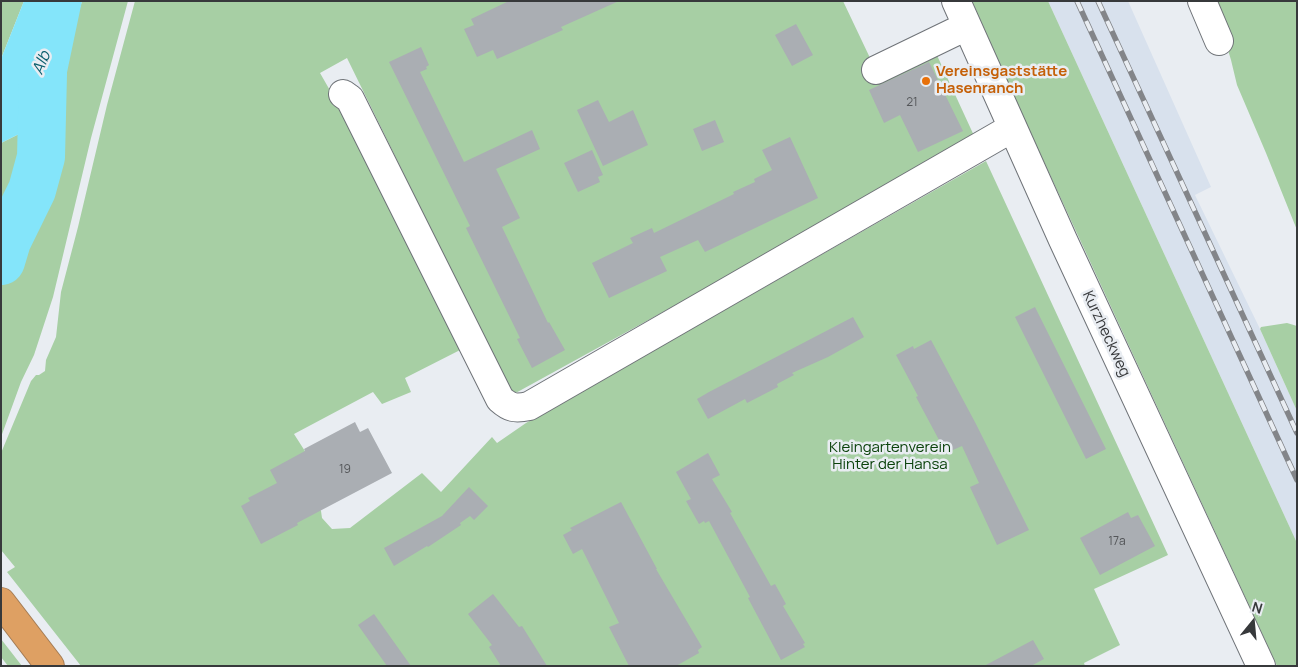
<!DOCTYPE html>
<html>
<head>
<meta charset="utf-8">
<style>
	body { margin:0 }
	#map { position:relative; width:1298px; height:667px; overflow:hidden; background:#e9edf2; font-family:Manrope,sans-serif }
	canvas { display:block }
	.frame { position:absolute; inset:0; border:2px solid #37393b; pointer-events:none }
	.north { position:absolute; left:1228px; top:597px; width:50px; height:50px; -webkit-text-stroke:4px #e9edf2; paint-order:stroke; rotate:17deg; font-size:14px; font-weight:700; line-height:20px; text-align:center; color:#37393b }
	.north::after { content:''; display:block; margin:auto; width:18px; height:22px; background:#37393b; clip-path:polygon(50% 0,100% 100%,50% 72%,0 100%) }
</style>
</head>
<body>
<div id="map">
<canvas width="1298" height="667"></canvas>
<div class="frame"></div>
<div class="north">N</div>
</div>
<script>
const ctx = document.querySelector('canvas').getContext('2d');
ctx.lineJoin = 'round';
function fillPath(path, color) {
  ctx.fillStyle = color;
  ctx.fill(path, 'evenodd');
}
function strokePath(path, color, width, dash) {
  ctx.strokeStyle = color;
  ctx.lineWidth = width;
  ctx.lineCap = dash ? 'butt' : 'round';
  ctx.setLineDash(dash || []);
  ctx.stroke(path);
}
function write(font, color, halo, rows, align = 'center') {
  ctx.font = font + ' Manrope,sans-serif';
  ctx.lineWidth = 5;
  ctx.setLineDash([]);
  ctx.textBaseline = 'middle';
  ctx.strokeStyle = halo;
  ctx.fillStyle = color;
  for (const [text, x, y, turn = 0] of rows) {
    ctx.save();
    ctx.translate(x, y);
    ctx.rotate((+turn || 0) * Math.PI / 180);
    ctx.textAlign = isNaN(turn) ? turn : align;
    if (halo) ctx.strokeText(text, 0, 0);
    ctx.fillText(text, 0, 0);
    ctx.restore();
  }
}
const built = new Path2D(`
	M1048,1H1128L1211,187L1195,195L1260,329L1297,411V543Z`);
const green = new Path2D(`
	M1,1H24L1,59Z
	M82,1H128L91,138L53,297L34,355L21,382L1,437V143L21,133L34,131L41,140Z
	M135,1H843L880,79L935,51L976,140L512,395L347,58L320,73L355,134L466,347L405,378L411,392L382,404L373,392L294,434L310,459L297,466L321,511L322,518L332,529L350,528L422,473L441,492L492,437L497,443L526,423L986,161L1168,555L1094,589L1120,645L1084,663L1085,666H81L7,572L15,567L1,550V453L31,381L36,375H39L45,371L46,360L56,337L61,292L78,227L107,105Z
	M972,1H1048L1297,543V666H1277L1026,123Z
	M1210,1H1297V230L1266,153L1237,85L1231,60L1220,24Z
	M1287,323L1297,326V411L1260,329L1261,327Z
	M1,639L22,666H8L1,657Z`);
const water = new Path2D(`
	M24,1H82L65,82L48,140H41L34,131L21,133L1,143V59Z`);
const river = new Path2D(`
	M1,261L7,241L32,190L41,157L43,74`);
const building = new Path2D(`
	M509,1H619L561,27L563,30L497,59L493,50L477,57L464,29L474,25L471,19Z
	M796,24L813,55L792,66L775,35Z
	M421,47L429,65L426,67L427,69L420,72L464,162L532,130L540,149L496,169L520,218L502,227L548,323L549,322L565,350L532,368L517,339L520,338L466,228L470,226L389,62Z
	M929,62L963,131L918,152L900,115L884,123L869,90Z
	M598,100L609,122L633,110L648,145L603,166L577,110Z
	M715,120L724,142L702,151L693,129Z
	M790,137L818,198L705,252L698,240L660,257L667,271L609,298L592,263L633,243L630,238L652,228L654,233L734,194L733,192L755,182L754,179L772,170L762,150Z
	M592,150L603,175L598,177L600,182L578,192L564,163Z
	M1035,307L1106,449L1086,459L1015,317Z
	M853,317L864,337L828,357L792,373L794,375L777,384L778,387L747,403L745,399L708,419L697,399L709,392Z
	M931,340L976,424L1029,530L997,545L970,487L979,483L962,446L946,453L916,397L918,396L896,355L913,346L914,349Z
	M355,422L360,432L368,428L392,473L297,523L298,525L261,544L241,506L250,501L248,498L277,483L270,470L305,451L304,449Z
	M708,453L720,475L712,479L732,512L730,513L771,586L775,584L786,604L783,606L805,643L803,644L805,647L781,660L749,600L748,598L750,597L709,521L705,523L704,521L699,524L686,501L691,499L676,472Z
	M469,487L488,506L474,520L470,516L460,523L461,525L428,547L427,546L394,566L384,548L442,516Z
	M621,502L657,569H656L702,647L698,650L699,653L676,666H629L609,627L619,623L582,549L573,554L563,535L572,530L570,528Z
	M1128,512L1131,518L1138,515L1155,546L1100,575L1080,538Z
	M493,594L519,627L522,626L547,666H501L489,647L492,645L468,614Z
	M374,614L411,666H387L358,625Z
	M1033,640L1044,659L1031,666H984Z`);
const minor = new Path2D(`
	M956,1L1063,240L1261,666
	M1202,1L1219,41
	M876,70L967,26
	M343,94L350,99L500,399C510,408 515,409 529,406L1012,128`);
const highway = new Path2D(`
	M1,602L50,666`);
const rail = new Path2D(`
	M1077,1L1297,480
	M1098,1L1297,433`);
const markers = [
	[926,81,5,"#e8710a"]
];
const numberNames = [
	["21",912,103],
	["19",345,470],
	["17a",1117,542]
];
const foodNames = [
	["Vereinsgaststätte",936,72],
	["Hasenranch",936,89]
];
const streetNames = [
	["Kurzheckweg",1106,334,65]
];
const parkNames = [
	["Kleingartenverein",890,448],
	["Hinter der Hansa",890,465]
];
const waterNames = [
	["Alb",42,63,-68]
];
fillPath(built, '#d8e1ed');
fillPath(green, '#a7cfa4');
fillPath(water, '#84e5fa');
strokePath(river, '#84e5fa', 48);
fillPath(building, '#aaaeb3');
strokePath(minor, '#6f7378', 30);
strokePath(highway, '#a47c55', 30);
strokePath(minor, '#fff', 28);
strokePath(highway, '#dea063', 28);
strokePath(rail, '#838589', 5.5);
strokePath(rail, '#e9edf2', 4, [11]);
for (const [x, y, r, color] of markers) {
  const dot = new Path2D();
  dot.arc(x, y, r, 0, 2 * Math.PI);
  ctx.fillStyle = color;
  ctx.fill(dot);
  strokePath(dot, '#e9edf2', 2);
}
write('12px', '#545659', null, numberNames);
write('bold 15px', '#c56008', '#e9edf2', foodNames, 'left');
write('15px', '#37393b', '#e9edf2', streetNames);
write('15px', '#0b420b', '#e9edf2', parkNames);
write('italic 16px', '#0c606e', '#e9edf2', waterNames);
</script>
</body>
</html>
